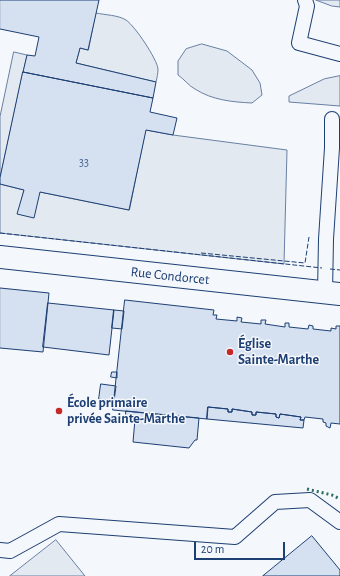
<!DOCTYPE html>
<html>
<head>
<meta charset="utf-8">
<style>
	body { margin:0 }
	#map { position:relative; width:340px; height:576px; overflow:hidden; background:#f4f7fb; font-family:"Alegreya Sans",sans-serif }
	canvas { display:block }
	.scale { position:absolute; left:194px; top:542px; width:91px; height:18px; box-sizing:border-box; border:2px solid #1d3f73; border-top:0; padding-left:5px; font-size:12px; line-height:14px; white-space:nowrap; color:#1d3f73; -webkit-text-stroke:3px #f4f7fb; paint-order:stroke }
</style>
</head>
<body>
<div id="map">
<canvas width="340" height="576"></canvas>
<div class="scale">20 m</div>
</div>
<script>
const ctx = document.querySelector('canvas').getContext('2d');
ctx.lineJoin = 'round';
function fillPath(path, color) {
  ctx.fillStyle = color;
  ctx.fill(path, 'evenodd');
}
function strokePath(path, color, width, dash) {
  ctx.strokeStyle = color;
  ctx.lineWidth = width;
  ctx.lineCap = dash ? 'butt' : 'round';
  ctx.setLineDash(dash || []);
  ctx.stroke(path);
}
function write(font, color, halo, rows, align = 'center') {
  ctx.font = font + ' "Alegreya Sans",sans-serif';
  ctx.lineWidth = 3;
  ctx.setLineDash([]);
  ctx.textBaseline = 'middle';
  ctx.strokeStyle = halo;
  ctx.fillStyle = color;
  for (const [text, x, y, turn = 0] of rows) {
    ctx.save();
    ctx.translate(x, y);
    ctx.rotate((+turn || 0) * Math.PI / 180);
    ctx.textAlign = isNaN(turn) ? turn : align;
    if (halo) ctx.strokeText(text, 0, 0);
    ctx.fillText(text, 0, 0);
    ctx.restore();
  }
}
const green = new Path2D(`
	M316,0H340V7L332,6Z
	M96,13C105,15 118,15 126,20C135,26 157,59 158,69C158,73 157,78 156,82L76,63L80,48L88,50Z
	M202,44L227,51L252,70L260,83L262,95L252,103C232,102 212,100 195,89C189,86 184,79 178,75V61L186,49Z
	M14,52L27,55L0,178V117Z
	M340,76V106L289,102V96L324,79Z
	M146,130L173,135L287,150L284,264L0,233V184L24,190L18,214L40,192L129,210Z
	M56,540L85,576H10Z`);
const building = new Path2D(`
	M0,0H99L88,50L80,48L76,63L156,82L153,98L23,72L27,55L35,56L39,37L0,29Z
	M23,72L153,98L150,112L177,118L173,135L146,130L129,210L40,192L34,218L17,214L24,190L0,184V178Z
	M0,288L49,293L43,352L0,348Z
	M125,300L214,310L213,315H217L216,319L237,321V317L242,318L241,322L261,324V320H266L265,324L285,327V323H289V327L308,329L309,325L313,326V329L331,331V328L336,329V326H340V424L331,423L330,428L326,426V423L323,422V419L305,417L304,420H300L301,417L280,414L279,418L276,417V414L256,412V415H252V412L232,409V412H228V409L208,407L207,419L113,410Z
	M48,303L114,310L109,355L43,347Z
	M114,310L124,311L122,329L112,328Z
	M112,372H117V378L111,377Z
	M101,384L116,386L114,401L99,399Z
	M208,407L228,409V412H232V409L252,412V415H256V412L276,414V417L279,418L280,414L301,417L300,420H304L303,428L207,419Z
	M126,411L199,418L197,440H195L189,448L133,442L135,419L126,418Z
	M312,536L340,570V576H263Z`);
const service = new Path2D(`
	M305,0L307,6L299,43L340,54
	M325,293L326,239L332,148V119
	M0,550L10,551L59,524L235,537L275,502L310,500L340,522`);
const minor = new Path2D(`
	M0,257L340,294`);
const hedge = new Path2D(`
	M307,489L332,495L340,499`);
const fence = new Path2D(`
	M0,233L322,268
	M201,253L305,263L309,237
	M330,269L340,270`);
const markers = [
	[230,352,4,"#c62828"],
	[59,411,4,"#c62828"]
];
const numberNames = [
	["33",84,162]
];
const streetNames = [
	["Rue Condorcet",170,276,6]
];
const poiNames = [
	["Église",238,344],
	["Sainte-Marthe",238,360],
	["École primaire",67,403],
	["privée Sainte-Marthe",67,419]
];
fillPath(green, '#e3e9f0');
strokePath(green, '#687fa3', 1);
fillPath(building, '#d5e0f0');
strokePath(building, '#1d3f73', 1);
strokePath(service, '#1d3f73', 16);
strokePath(minor, '#1d3f73', 24);
strokePath(service, '#f4f7fb', 14);
strokePath(minor, '#f4f7fb', 22);
strokePath(hedge, '#2c6c60', 3, [2, 3]);
strokePath(fence, '#1d3f73', 1, [5, 2]);
for (const [x, y, r, color] of markers) {
  const dot = new Path2D();
  dot.arc(x, y, r, 0, 2 * Math.PI);
  ctx.fillStyle = color;
  ctx.fill(dot);
  strokePath(dot, '#f4f7fb', 1.5);
}
write('12px', '#4b6792', null, numberNames);
write('14px', '#1d3f73', '#f4f7fb', streetNames);
write('bold 14px', '#1d3f73', '#f4f7fb', poiNames, 'left');
</script>
</body>
</html>
